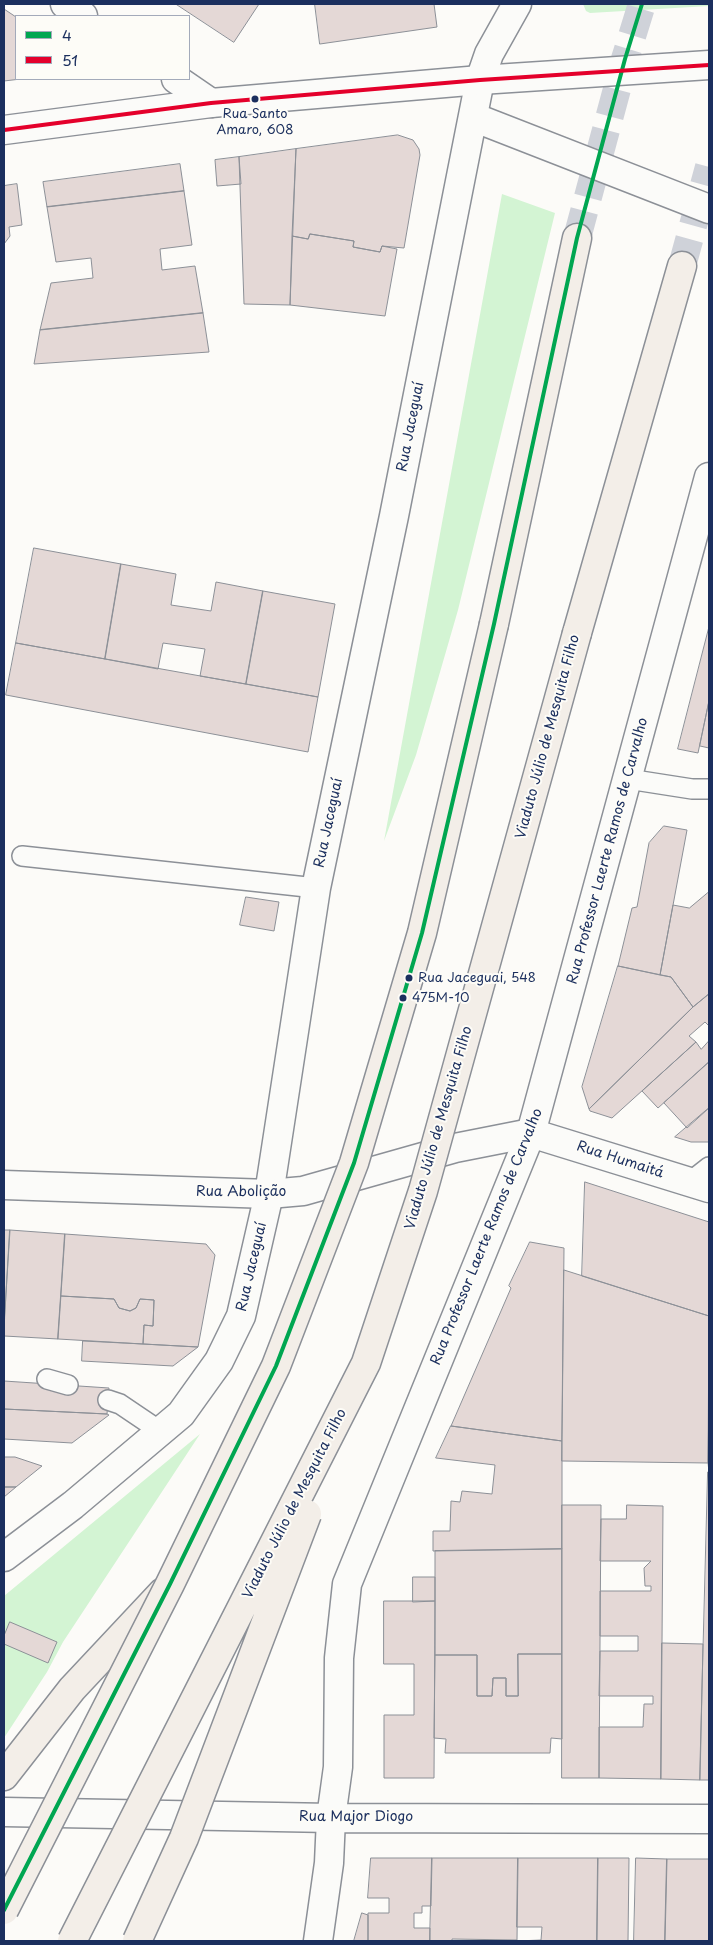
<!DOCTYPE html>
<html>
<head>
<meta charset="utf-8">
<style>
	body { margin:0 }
	#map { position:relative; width:713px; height:1945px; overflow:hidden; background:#fcfbf8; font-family:"Playpen Sans",sans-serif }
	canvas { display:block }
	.frame { position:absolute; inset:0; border:5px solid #1b2f5e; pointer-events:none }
	.legend { position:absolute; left:15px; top:15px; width:175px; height:65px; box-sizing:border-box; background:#fdfcf7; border:1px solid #a3aaba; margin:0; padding:6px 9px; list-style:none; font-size:15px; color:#1b2f5e }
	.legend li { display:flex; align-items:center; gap:10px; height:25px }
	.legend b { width:25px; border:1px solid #a3aaba }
</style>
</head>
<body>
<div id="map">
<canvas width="713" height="1945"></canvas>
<div class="frame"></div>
<ul class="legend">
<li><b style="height:6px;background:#00a651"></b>4</li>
<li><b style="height:6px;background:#e4002b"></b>51</li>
</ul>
</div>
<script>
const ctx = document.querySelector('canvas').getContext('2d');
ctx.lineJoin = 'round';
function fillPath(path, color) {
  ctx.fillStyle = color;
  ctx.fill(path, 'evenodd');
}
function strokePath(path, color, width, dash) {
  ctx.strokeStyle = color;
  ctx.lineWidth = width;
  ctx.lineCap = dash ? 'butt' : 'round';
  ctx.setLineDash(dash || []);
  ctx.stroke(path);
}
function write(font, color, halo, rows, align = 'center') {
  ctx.font = font + ' "Playpen Sans",sans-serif';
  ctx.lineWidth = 4;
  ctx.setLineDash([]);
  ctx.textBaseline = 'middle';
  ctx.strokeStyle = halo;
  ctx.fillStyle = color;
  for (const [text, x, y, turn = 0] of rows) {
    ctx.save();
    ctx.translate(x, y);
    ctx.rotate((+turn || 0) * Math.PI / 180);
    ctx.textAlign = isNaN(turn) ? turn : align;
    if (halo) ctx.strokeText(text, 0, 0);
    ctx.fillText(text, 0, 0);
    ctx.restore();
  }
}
const green = new Path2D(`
	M583,4H709V6L590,13L586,11Z
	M502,194L555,213L458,610L416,755L384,841Z
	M200,1434L63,1642L47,1672L4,1738V1596Z`);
const building = new Path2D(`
	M176,4H259L234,42Z
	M315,4H434L437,27L320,44Z
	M4,9L16,17V79H21L4,81Z
	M398,135L413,140L419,149L420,155L404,248L382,246L380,252L353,247L354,241L310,234L308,239L292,236L296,149Z
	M296,149L290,305L244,304L239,157Z
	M239,157L241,184L217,186L215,160Z
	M180,164L184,191L47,207L43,182Z
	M17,184L22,225L9,227L10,236L4,244V186Z
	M184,191L192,245L160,249L162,270L195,266L203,313L40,330L51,283L93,278L91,258L56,262L47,207Z
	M310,234L354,241L353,247L380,252L382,246L397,249L385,316L290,305L292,236L308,239Z
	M203,313L209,352L34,364L40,330Z
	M34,548L121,564L105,659L16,643Z
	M121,564L176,574L171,605L211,611L216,582L263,591L246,684L200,676L205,649L163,643L158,669L105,659Z
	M263,591L335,604L318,697L246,684Z
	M709,627V701L698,753L678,749Z
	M16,643L318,697L308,752L6,695Z
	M709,701V748L700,746Z
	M664,826L687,830L660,975L618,966L632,908L637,907L649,843Z
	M709,892V994L693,1007L671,977L660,975L673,905L689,908Z
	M246,897L279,902L274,931L240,925Z
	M618,966L671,977L693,1007L589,1109L582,1087Z
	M709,994V1026L705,1022L689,1036L696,1042L612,1118L590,1111L589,1109L693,1007Z
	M709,1041V1062L658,1108L642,1091L696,1042L701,1049Z
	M709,1062V1108L687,1128L664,1103Z
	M709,1108V1142H691L675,1137Z
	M585,1182L709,1222V1316L582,1276Z
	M4,1230H10L4,1325Z
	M10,1230L65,1234L58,1339L4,1336Z
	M65,1234L206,1244L215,1255L198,1347L143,1344L144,1325L153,1326L154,1300L140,1299L136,1308L130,1311L119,1308L114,1299L61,1296Z
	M530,1242L564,1248L562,1441L451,1426L511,1288L509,1286Z
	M564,1270L709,1316L708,1463L562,1461Z
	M61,1296L114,1299L119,1308L130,1311L136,1308L140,1299L154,1300L153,1326L144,1325L143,1344L58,1339Z
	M83,1341L143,1344L198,1347L173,1366L82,1361Z
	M4,1381L109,1388L107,1414L4,1409Z
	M709,1402V1472L708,1463Z
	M4,1409L107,1414L109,1415L72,1443L4,1439Z
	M451,1426L562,1441V1549L433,1551V1531H450L451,1501L460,1502L462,1491L492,1494L495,1465L436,1458Z
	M4,1457H15L42,1466L16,1487H4Z
	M708,1472H709V1780H700Z
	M4,1487H16L4,1497Z
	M562,1505H601L599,1778H562Z
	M627,1505L663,1506L661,1779L599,1778V1727H643L644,1704H653V1696H599L600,1651H638V1636H600V1591H651V1586H645L644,1568L651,1561H600L601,1519H626Z
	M562,1549V1654H518V1696H506V1678H493L492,1696H477V1655H435V1551Z
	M413,1577H435V1601L413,1602Z
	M384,1601H435L434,1778H384V1715H414V1664H384Z
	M10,1622L57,1642L48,1663L4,1644V1636Z
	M662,1643L703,1644L700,1780L661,1779Z
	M518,1654H562V1739L551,1738L550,1753H445L446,1739L434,1738L435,1655H477V1696H492L493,1678H506V1696H518Z
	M371,1858H432L431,1906H422V1913H414V1928H430V1941H368V1913H389V1898H368Z
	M432,1858H518L517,1940L452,1939V1941H430Z
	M518,1858H598L597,1941H517L541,1940L542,1927H517Z
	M598,1858H629L628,1941H597Z
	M636,1858L667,1859L665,1941H634Z
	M667,1859H709V1941H665Z
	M362,1913L368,1915V1941H354Z`);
const highwayTunnel = new Path2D(`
	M577,238L625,59L642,4
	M682,266L709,167`);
const lane = new Path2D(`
	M628,779L692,789H709
	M22,856L316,888
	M690,1182L709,1167
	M47,1379L68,1385
	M108,1400L120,1404L160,1431`);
const street = new Path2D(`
	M65,4L83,16
	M176,79L211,103
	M473,117L709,209
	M4,1557L73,1505L181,1414L219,1361L241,1316L269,1194L316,888L394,516L480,80L489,54L517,4
	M4,1812L331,1818L709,1819
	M318,1941L329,1863L331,1818L338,1767L339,1658L347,1584L531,1133L709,477`);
const secondary = new Path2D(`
	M4,130L211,103L480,80L709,65
	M4,1185L269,1194L303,1191L455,1148L531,1133L709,1188`);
const highway = new Path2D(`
	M494,624L577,238
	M577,633L682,266
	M4,1776L72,1689L162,1593`);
const highwayBridge = new Path2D(`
	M4,1910L170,1584L276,1366L354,1163L422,933L494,624
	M72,1941L366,1363L423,1191L577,633
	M137,1941L184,1838L307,1514`);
const bus1 = new Path2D(`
	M4,1910L170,1584L276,1366L354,1163L422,933L494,624L577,238L625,59L642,4`);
const bus2 = new Path2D(`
	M4,130L211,103L480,80L709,65`);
const markers = [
	[255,99,4.5,"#1b2f5e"],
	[409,978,4.5,"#1b2f5e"],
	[403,998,4.5,"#1b2f5e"]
];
const busNames = [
	["Rua Santo",255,114,"center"],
	["Amaro, 608",255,130,"center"],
	["Rua Jaceguai, 548",418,978],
	["475M-10",412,998]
];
const streetNames = [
	["Rua Jaceguaí",411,427,-79],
	["Viaduto Júlio de Mesquita Filho",548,737,-75],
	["Rua Jaceguaí",329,823,-78],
	["Rua Professor Laerte Ramos de Carvalho",608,851,-75],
	["Viaduto Júlio de Mesquita Filho",439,1128,-74],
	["Rua Humaitá",620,1160,18],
	["Rua Abolição",241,1192],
	["Rua Professor Laerte Ramos de Carvalho",487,1237,-68],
	["Rua Jaceguaí",252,1267,-77],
	["Viaduto Júlio de Mesquita Filho",295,1504,-63],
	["Rua Major Diogo",356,1817]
];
fillPath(green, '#d3f4d3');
fillPath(building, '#e4d8d6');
strokePath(building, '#8c9097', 1);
strokePath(highwayTunnel, '#cfd2d9', 28, [28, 14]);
strokePath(lane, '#8c9097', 22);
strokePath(street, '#8c9097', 31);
strokePath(secondary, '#8c9097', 31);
strokePath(highway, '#8c9097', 31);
strokePath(lane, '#fbfbf9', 19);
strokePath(street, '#fbfbf9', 28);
strokePath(secondary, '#fbfbf9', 28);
strokePath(highway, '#f3eee8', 28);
strokePath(highwayBridge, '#8c9097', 31, []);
strokePath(highwayBridge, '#f3eee8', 28);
strokePath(bus1, '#00a651', 4);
strokePath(bus2, '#e4002b', 4);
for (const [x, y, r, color] of markers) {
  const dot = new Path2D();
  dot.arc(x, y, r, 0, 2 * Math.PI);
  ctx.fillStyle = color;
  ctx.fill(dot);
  strokePath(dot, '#fdfcf7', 2);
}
write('13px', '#1b2f5e', '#fdfcf7', busNames, 'left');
write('14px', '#1b2f5e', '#fdfcf7', streetNames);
</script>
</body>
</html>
